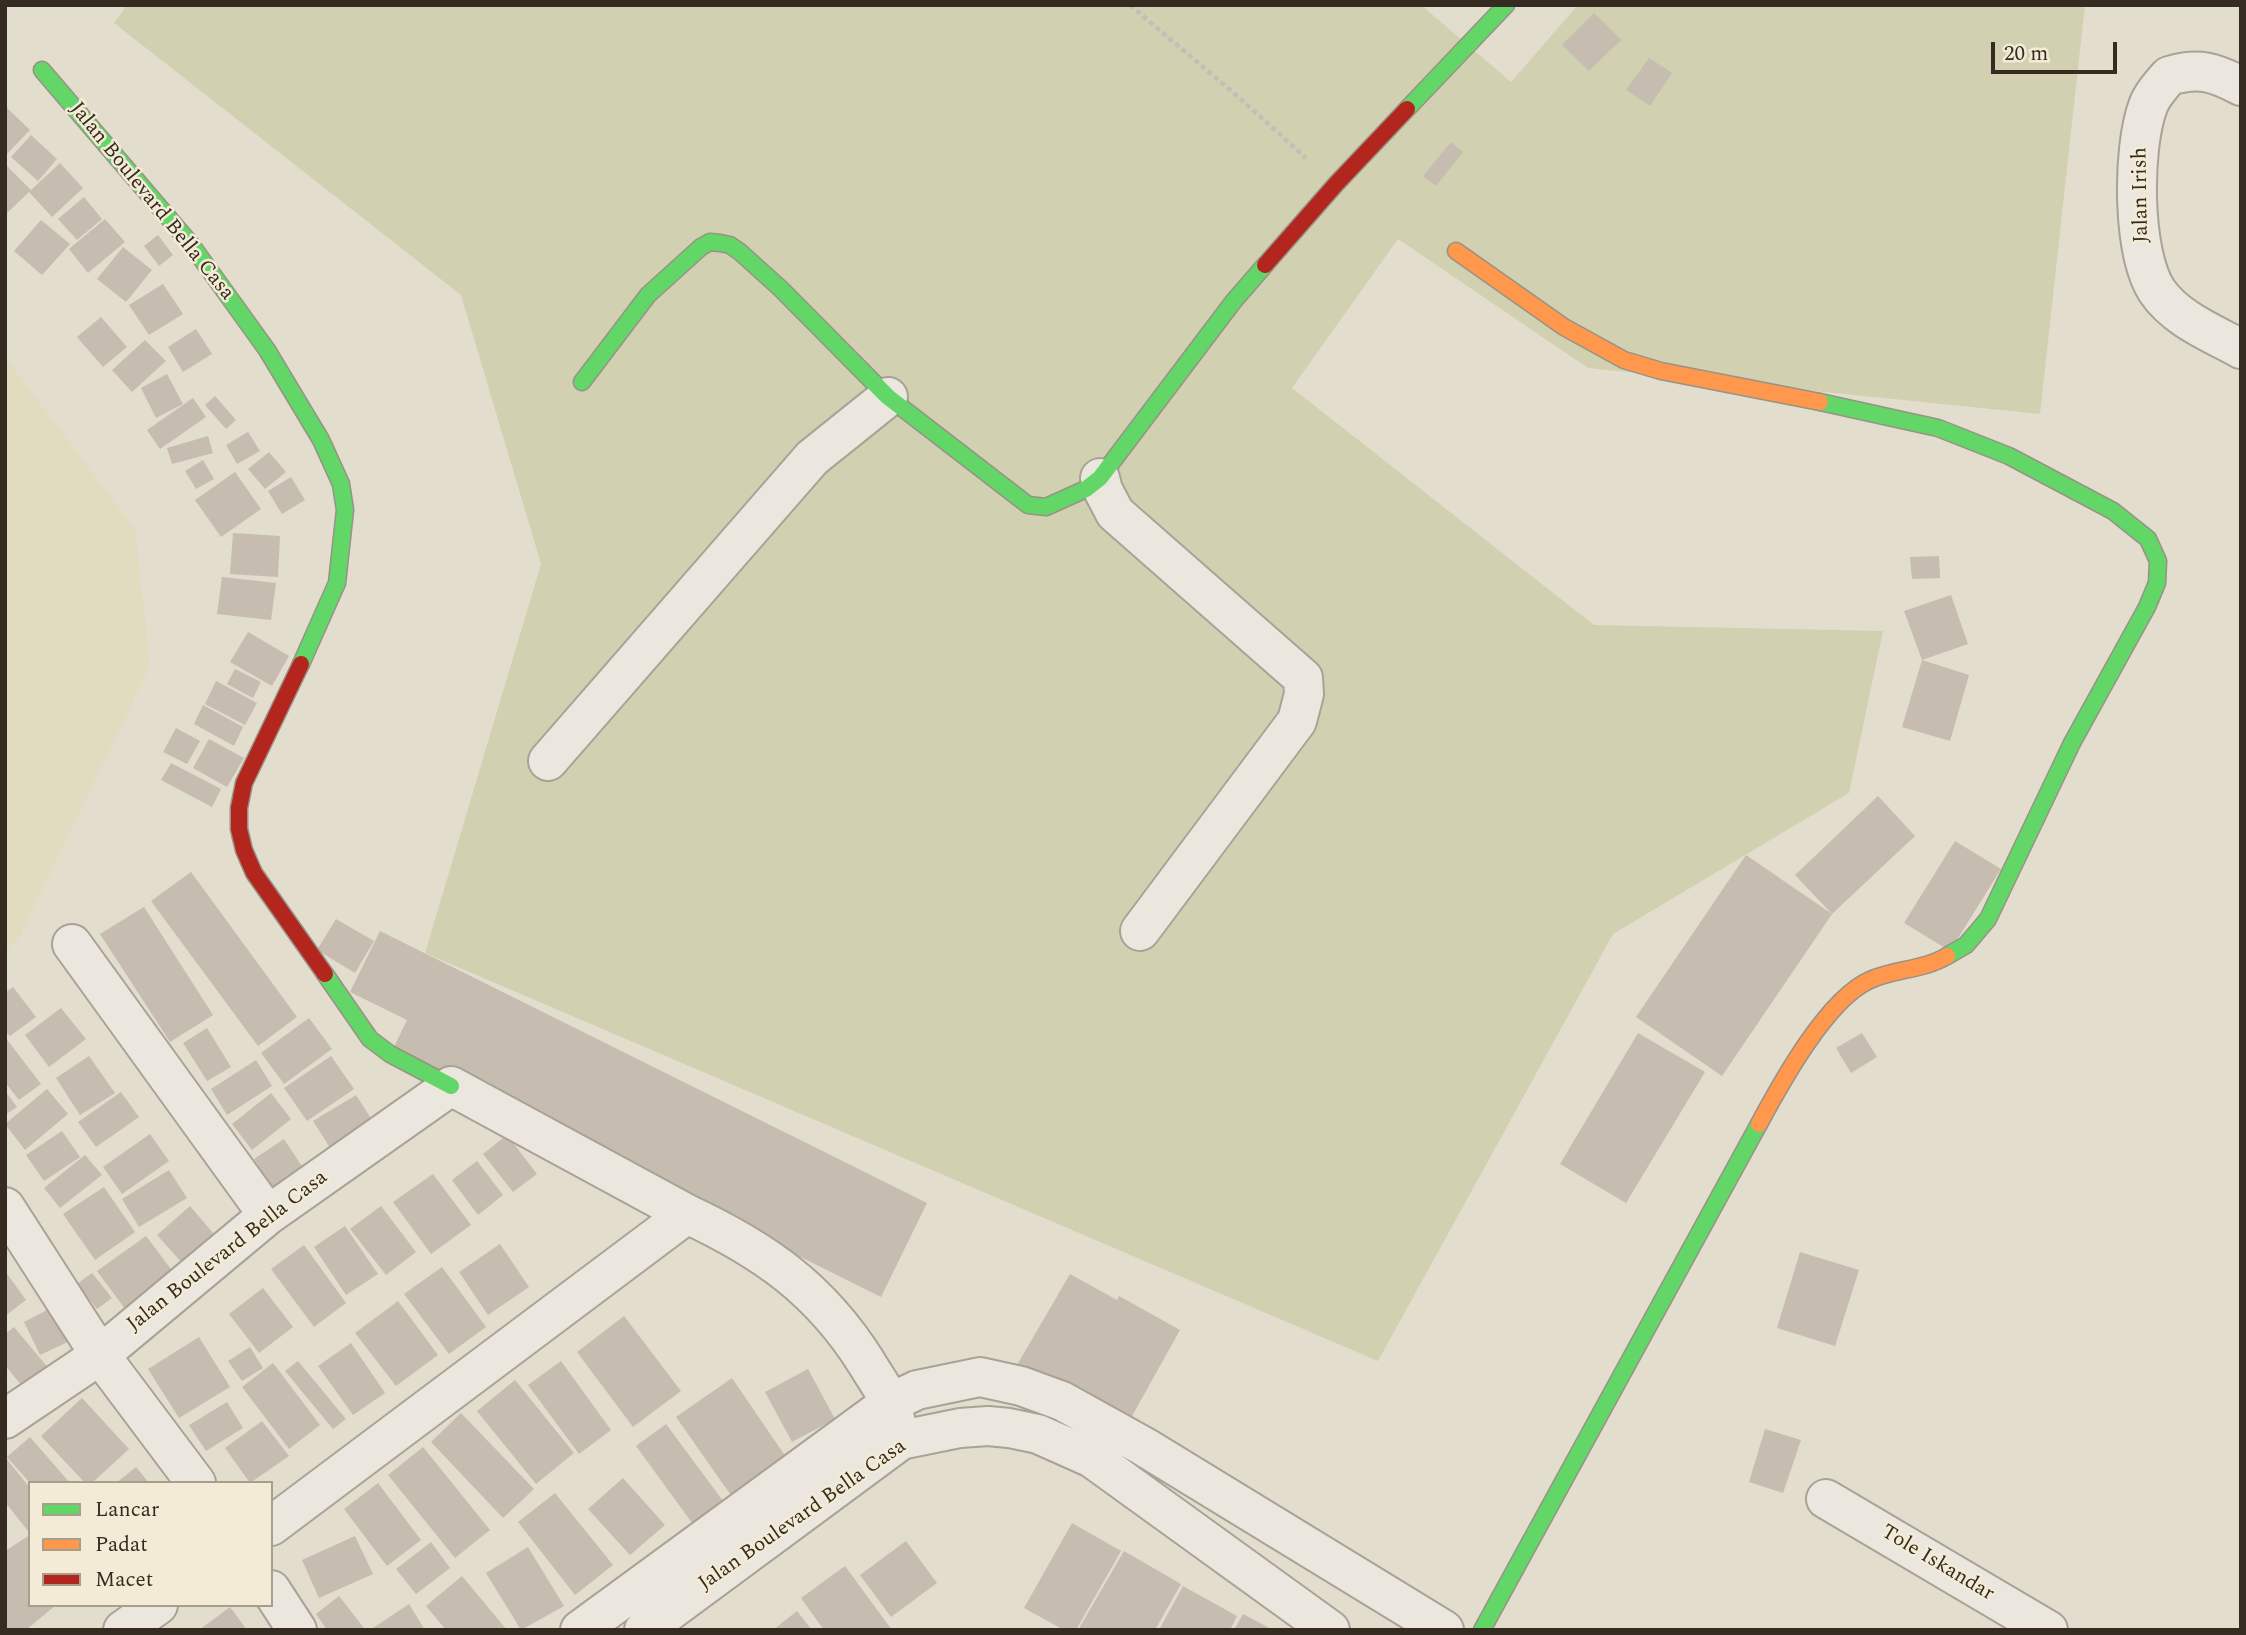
<!DOCTYPE html>
<html>
<head>
<meta charset="utf-8">
<style>
	body { margin:0 }
	#map { position:relative; width:2246px; height:1635px; overflow:hidden; background:#e3ddce; font-family:Spectral,serif }
	canvas { display:block }
	.frame { position:absolute; inset:0; border:7px solid #362b20; pointer-events:none }
	.legend { position:absolute; left:28px; top:1481px; width:245px; height:126px; box-sizing:border-box; background:#f3ebd5; border:2px solid #a79e8d; margin:0; padding:9px 12px; list-style:none; font-size:21px; color:#362b20 }
	.legend li { display:flex; align-items:center; gap:14px; height:35px }
	.legend b { width:35px; border:2px solid #a79e8d }
	.scale { position:absolute; left:1991px; top:42px; width:126px; height:32px; box-sizing:border-box; border:4px solid #362b20; border-top:0; padding-left:9px; font-size:21px; line-height:24px; white-space:nowrap; color:#362b20; -webkit-text-stroke:5px #f3ebd5; paint-order:stroke }
</style>
</head>
<body>
<div id="map">
<canvas width="2246" height="1635"></canvas>
<div class="frame"></div>
<ul class="legend">
<li><b style="height:9px;background:#63d668"></b>Lancar</li>
<li><b style="height:9px;background:#ff974d"></b>Padat</li>
<li><b style="height:9px;background:#b3261e"></b>Macet</li>
</ul>
<div class="scale">20 m</div>
</div>
<script>
const ctx = document.querySelector('canvas').getContext('2d');
ctx.lineJoin = 'round';
function fillPath(path, color) {
  ctx.fillStyle = color;
  ctx.fill(path, 'evenodd');
}
function strokePath(path, color, width, dash) {
  ctx.strokeStyle = color;
  ctx.lineWidth = width;
  ctx.lineCap = dash ? 'butt' : 'round';
  ctx.setLineDash(dash || []);
  ctx.stroke(path);
}
function write(font, color, halo, rows, align = 'center') {
  ctx.font = font + ' Spectral,serif';
  ctx.lineWidth = 5;
  ctx.setLineDash([]);
  ctx.textBaseline = 'middle';
  ctx.strokeStyle = halo;
  ctx.fillStyle = color;
  for (const [text, x, y, turn = 0] of rows) {
    ctx.save();
    ctx.translate(x, y);
    ctx.rotate((+turn || 0) * Math.PI / 180);
    ctx.textAlign = isNaN(turn) ? turn : align;
    if (halo) ctx.strokeText(text, 0, 0);
    ctx.fillText(text, 0, 0);
    ctx.restore();
  }
}
const farmland = new Path2D(`
	M5,357L135,529L150,666L19,938L5,951Z`);
const green = new Path2D(`
	M127,5H1421L1511,82L1578,5H2085L2040,414L1588,368L1398,239L1292,388L1594,625L1883,631L1849,793L1613,934L1378,1361L425,953L541,564L461,295L114,23Z`);
const building = new Path2D(`
	M1594,13L1621,40L1589,71L1562,45Z
	M1649,58L1672,73L1650,106L1626,90Z
	M5,106L30,130L7,154L5,153Z
	M31,135L57,159L38,181L11,157Z
	M1451,142L1463,152L1436,186L1423,176Z
	M60,163L83,188L52,217L29,192L5,215V164L31,190Z
	M84,197L102,219L77,240L58,219Z
	M105,219L125,242L88,273L69,249Z
	M41,220L70,244L42,275L14,251Z
	M158,235L173,255L159,266L144,246Z
	M123,247L152,270L126,302L97,279Z
	M163,284L183,314L149,335L129,305Z
	M101,317L127,347L103,367L77,337Z
	M196,329L212,354L183,372L168,347Z
	M145,340L166,361L132,392L112,370Z
	M167,374L183,404L156,418L141,388Z
	M215,396L236,420L226,429L205,405Z
	M193,398L206,417L160,449L147,430Z
	M248,432L260,451L237,464L226,445Z
	M208,436L213,453L172,464L167,448Z
	M269,452L286,472L265,489L248,469Z
	M203,460L214,479L196,489L185,471Z
	M235,472L261,509L221,537L195,500Z
	M291,477L305,500L282,514L268,491Z
	M233,533L280,536L278,577L230,574Z
	M1939,556L1940,578L1912,579L1910,557Z
	M222,577L276,583L271,620L217,614Z
	M1951,595L1968,644L1922,660L1904,611Z
	M248,632L289,656L272,686L230,662Z
	M1922,660L1969,675L1950,741L1902,727Z
	M235,669L261,682L253,698L227,684Z
	M216,681L257,703L245,725L205,704Z
	M203,705L243,727L234,746L194,724Z
	M176,728L200,741L187,764L163,752Z
	M209,739L244,758L227,787L193,768Z
	M171,763L221,789L212,807L161,780Z
	M1878,796L1915,836L1832,914L1722,1076L1636,1017L1746,855L1832,914L1795,875Z
	M1955,841L2001,869L1950,951L1904,923Z
	M191,872L297,1017L258,1046L151,901Z
	M144,907L213,1015L170,1042L100,934Z
	M336,919L374,941L355,973L317,950Z
	M380,931L927,1203L881,1297L391,1053L407,1020L350,992Z
	M13,987L36,1017L10,1036L5,1031V993Z
	M61,1008L86,1039L49,1067L25,1035Z
	M309,1018L332,1049L284,1084L261,1053Z
	M207,1028L231,1067L207,1081L183,1043Z
	M1638,1033L1705,1072L1626,1203L1560,1164Z
	M1862,1033L1877,1057L1851,1073L1836,1048Z
	M5,1037L41,1084L19,1100L5,1082Z
	M89,1056L115,1093L80,1115L56,1078Z
	M331,1056L354,1089L307,1121L284,1088Z
	M256,1060L272,1086L227,1115L211,1089Z
	M47,1089L68,1114L25,1150L5,1124Z
	M5,1091L17,1107L5,1115Z
	M121,1092L139,1117L96,1147L78,1122Z
	M271,1093L291,1119L252,1150L232,1124Z
	M356,1095L379,1131L336,1157L313,1121Z
	M62,1131L80,1157L44,1181L26,1155Z
	M150,1134L169,1161L122,1194L103,1167Z
	M507,1135L537,1174L513,1192L483,1154Z
	M284,1139L305,1171L275,1191L264,1174L248,1186L226,1155L241,1144L261,1170L254,1159Z
	M85,1155L102,1175L60,1208L44,1188Z
	M477,1161L503,1195L478,1215L452,1180Z
	M169,1170L187,1198L139,1227L122,1199Z
	M433,1174L471,1225L431,1254L393,1202Z
	M104,1187L135,1232L95,1260L63,1214Z
	M190,1206L225,1247L193,1275L157,1235Z
	M381,1206L416,1252L386,1275L350,1229Z
	M345,1226L378,1274L346,1295L314,1247Z
	M146,1236L183,1285L134,1321L97,1271Z
	M500,1244L529,1287L488,1315L459,1272Z
	M304,1245L346,1303L314,1327L271,1269Z
	M1800,1252L1859,1270L1835,1346L1777,1328Z
	M442,1267L486,1327L449,1354L404,1294Z
	M5,1271L26,1300L5,1316Z
	M92,1273L112,1298L97,1309L77,1284Z
	M1070,1274L1117,1300L1119,1296L1180,1330L1126,1427L1017,1365Z
	M263,1288L293,1327L259,1353L229,1314Z
	M398,1301L438,1355L396,1386L355,1333Z
	M53,1307L70,1341L40,1355L24,1322Z
	M624,1316L681,1391L633,1427L577,1352Z
	M14,1327L55,1376L30,1396L5,1365V1334Z
	M199,1337L230,1387L179,1418L148,1369Z
	M351,1343L385,1393L353,1415L318,1366Z
	M250,1347L263,1368L242,1381L228,1361Z
	M298,1361L346,1419L333,1429L285,1371Z
	M561,1361L611,1430L579,1454L528,1385Z
	M273,1363L320,1425L289,1449L242,1387Z
	M808,1369L835,1419L792,1442L765,1392Z
	M732,1378L790,1463L735,1501L676,1417Z
	M515,1380L574,1453L536,1484L477,1411Z
	M82,1398L129,1449L92,1483H85L41,1436Z
	M227,1402L243,1428L206,1451L189,1425Z
	M461,1413L534,1489L503,1518L431,1442Z
	M262,1421L289,1456L250,1483L225,1448Z
	M666,1424L726,1505L695,1527L636,1446Z
	M1765,1429L1801,1440L1783,1493L1749,1482Z
	M30,1437L70,1483H30L7,1457Z
	M423,1447L490,1530L455,1558L388,1475Z
	M5,1457L30,1488L28,1531L5,1502Z
	M136,1467L149,1483H116Z
	M623,1478L665,1525L630,1555L588,1509Z
	M378,1483L421,1540L387,1566L344,1509Z
	M555,1493L613,1565L575,1595L518,1522Z
	M1072,1523L1121,1551L1076,1630H1064L1024,1608Z
	M30,1535V1605H56L26,1630H5V1551Z
	M355,1536L373,1574L319,1598L302,1560Z
	M906,1541L937,1583L891,1617L860,1575Z
	M431,1542L450,1568L416,1594L396,1569Z
	M528,1547L564,1606L521,1630L486,1573Z
	M1124,1551L1181,1584L1155,1630H1078Z
	M845,1566L892,1630H824L801,1598Z
	M462,1576L507,1630H446L426,1606Z
	M1183,1586L1237,1616L1230,1630H1159Z
	M339,1596L364,1628L363,1630H327L316,1614Z
	M409,1604L425,1630H370Z
	M230,1607L247,1630H199Z
	M797,1611L812,1630H773Z
	M1243,1614L1273,1630H1234Z`);
const path = new Path2D(`
	M1130,5L1243,101L1306,158`);
const street = new Path2D(`
	M2241,86C2214,72 2199,67 2169,76C2161,85 2152,95 2148,106C2132,149 2132,253 2157,291C2176,319 2212,333 2241,349
	M1100,478L1103,490L1115,513L1303,678L1304,694L1297,721L1140,931
	M548,761L812,458L888,397
	M72,944L268,1215
	M5,1207L100,1355L196,1483
	M5,1419L100,1355L268,1215L451,1086L687,1214
	M1826,1499L2048,1630
	M271,1526L687,1214C764,1250 820,1289 866,1362C873,1374 882,1386 888,1399C894,1412 897,1427 901,1440
	M271,1590L297,1630
	M123,1630L158,1605
	M580,1630L890,1403L917,1390L980,1377L1021,1386L1062,1401L1143,1446L1444,1630
	M644,1630L901,1440L960,1428L988,1426L1009,1428L1038,1434L1092,1458L1330,1630`);
const fast = new Path2D(`
	M42,70L190,243L267,350L321,440L341,484L345,510L337,583L301,664
	M1407,109L1506,5
	M582,382L648,295L701,247L710,242L720,243L730,245L740,252L781,289L888,397L1028,505L1046,507L1086,489L1100,478L1233,302L1265,265
	M1820,402L1938,428L2009,456L2113,511L2148,539L2158,561L2157,583L2147,607L2072,743L1988,919L1966,945L1947,956
	M325,974L370,1039L390,1054L451,1086
	M1482,1630L1759,1124`);
const slow = new Path2D(`
	M1456,251L1564,327L1624,360L1661,371L1820,402
	M1759,1124C1781,1083 1827,999 1870,980C1894,969 1924,970 1947,956`);
const jam = new Path2D(`
	M1265,265L1336,184L1407,109
	M301,664L244,783L239,808V829L244,850L254,873L325,974`);
const streetNames = [
	["Jalan Irish",2142,195,-91],
	["Jalan Boulevard Bella Casa",151,202,51],
	["Jalan Boulevard Bella Casa",228,1252,-38],
	["Jalan Boulevard Bella Casa",803,1516,-35],
	["Tole Iskandar",1937,1564,31]
];
fillPath(farmland, '#e1dbc0');
fillPath(green, '#d1d1b1');
fillPath(building, '#c6bcaf');
strokePath(street, '#a8a297', 42);
strokePath(fast, '#989287', 19);
strokePath(slow, '#989287', 19);
strokePath(jam, '#989287', 19);
strokePath(path, '#c4bfb6', 4.5, [5, 3.5]);
strokePath(street, '#ebe7df', 38);
strokePath(fast, '#63d668', 16);
strokePath(slow, '#ff974d', 16);
strokePath(jam, '#b3261e', 16);
write('21px', '#362b20', '#f3ebd5', streetNames);
</script>
</body>
</html>
